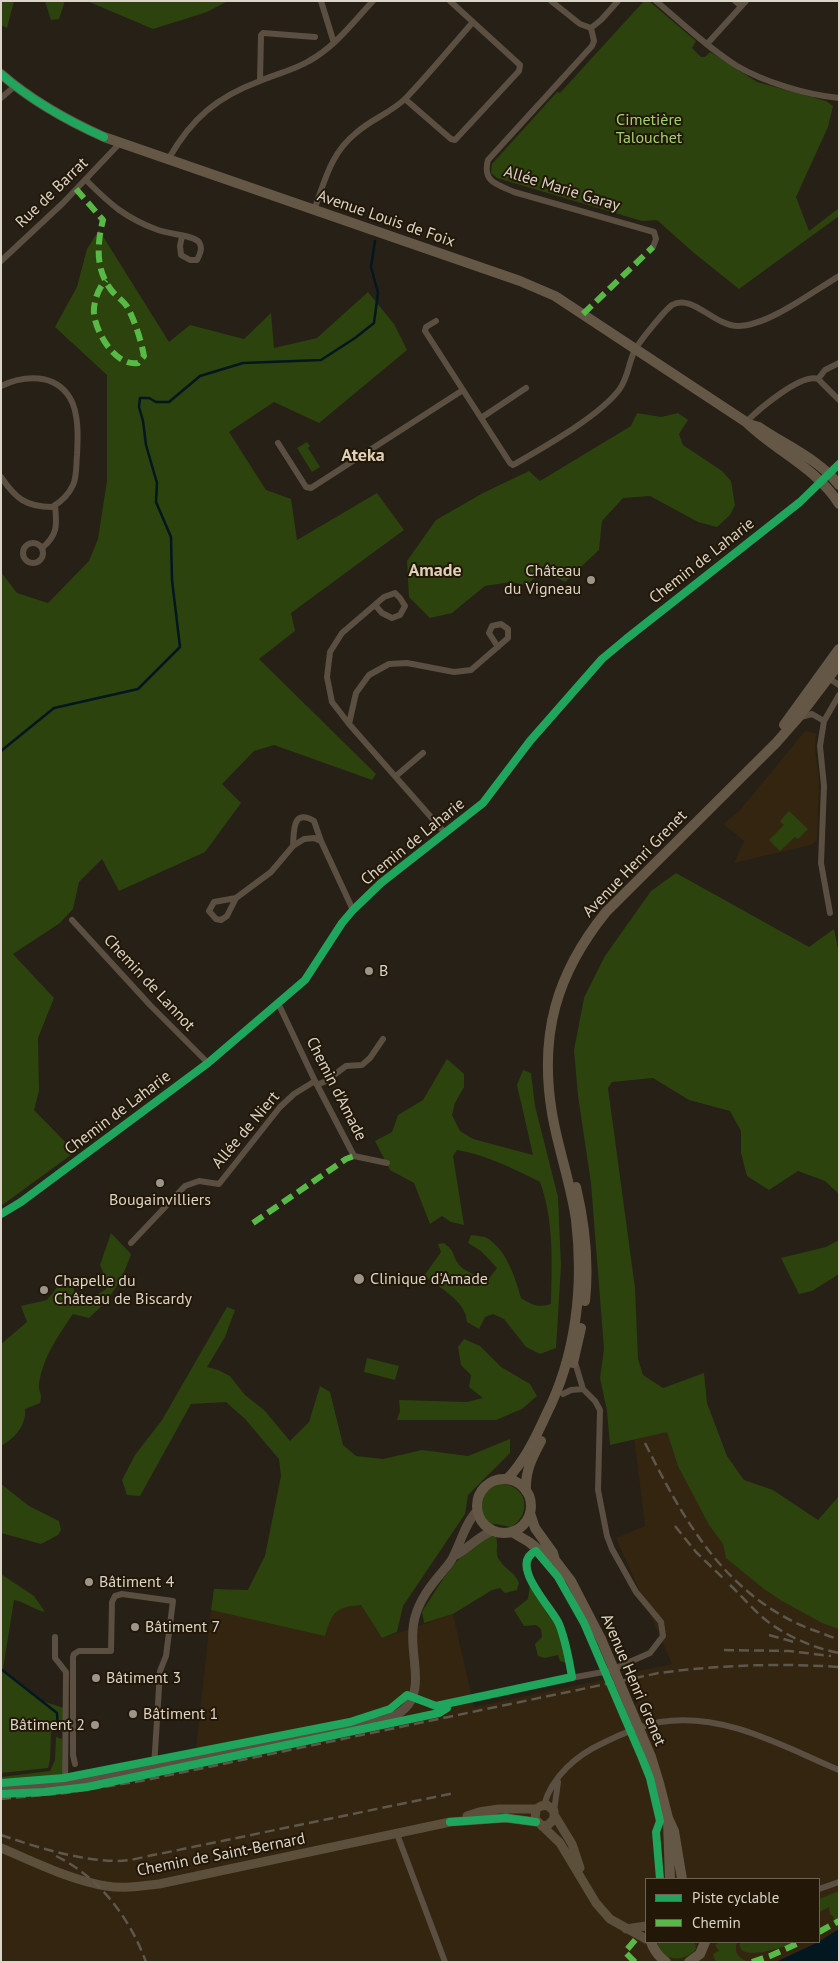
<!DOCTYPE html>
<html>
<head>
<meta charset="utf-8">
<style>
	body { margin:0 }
	#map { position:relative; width:840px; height:1963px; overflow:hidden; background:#262016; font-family:"PT Sans",sans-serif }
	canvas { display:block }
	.frame { position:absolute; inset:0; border:2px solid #dbd4c9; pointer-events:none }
	.legend { position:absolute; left:645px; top:1878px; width:175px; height:65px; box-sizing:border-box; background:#231807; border:1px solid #6d6355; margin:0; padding:6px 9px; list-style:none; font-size:15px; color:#dbd4c9 }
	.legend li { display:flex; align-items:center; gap:10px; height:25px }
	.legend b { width:25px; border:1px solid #6d6355 }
</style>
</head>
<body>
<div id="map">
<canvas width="840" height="1963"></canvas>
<div class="frame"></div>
<ul class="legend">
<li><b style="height:6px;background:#20a55d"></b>Piste cyclable</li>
<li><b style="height:6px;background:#58b947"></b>Chemin</li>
</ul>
</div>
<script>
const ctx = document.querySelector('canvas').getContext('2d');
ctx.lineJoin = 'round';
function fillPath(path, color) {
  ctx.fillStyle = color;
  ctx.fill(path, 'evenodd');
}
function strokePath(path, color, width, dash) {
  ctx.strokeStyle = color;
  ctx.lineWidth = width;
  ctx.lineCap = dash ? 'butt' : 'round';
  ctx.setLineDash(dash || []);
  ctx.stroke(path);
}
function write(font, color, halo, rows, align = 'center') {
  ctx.font = font + ' "PT Sans",sans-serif';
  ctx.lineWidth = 4;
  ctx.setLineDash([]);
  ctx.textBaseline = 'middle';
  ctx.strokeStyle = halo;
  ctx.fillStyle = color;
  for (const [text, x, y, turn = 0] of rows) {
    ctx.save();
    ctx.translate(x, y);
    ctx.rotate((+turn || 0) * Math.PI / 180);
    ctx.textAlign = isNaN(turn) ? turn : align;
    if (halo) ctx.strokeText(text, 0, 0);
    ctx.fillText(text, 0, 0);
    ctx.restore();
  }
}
const built = new Path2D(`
	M805,731L816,733L815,748L819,781L817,841L811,845L734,863L744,841L723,824L739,811Z
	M675,1419L839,1618V1929L819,1941V1879H646V1942H818L776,1962H1V1796L89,1788L194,1767L211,1610L228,1613L330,1619L343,1606L361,1605L383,1638L453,1614L474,1707L606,1679L619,1708L638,1704L625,1674L672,1664L616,1538L645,1526L634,1437Z`);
const green = new Path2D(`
	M1,1H14L7,28L1,25Z
	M45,1H65L59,19L51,20Z
	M87,1H228L207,12L153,29Z
	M644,1H649L696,41L692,48L701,57H705L710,52L757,82L826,101L833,106L828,127L796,197L809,231L839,208V216L739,289L694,253L657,220L642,221L497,178L491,173L492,164L557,92L560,93Z
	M99,230L169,342L190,325L244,339L271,313L274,348L317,338L368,292L394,324L407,350L319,423L274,402L229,432L266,490L291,499L297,540L377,493L404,530L291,613L295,631L259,659L376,774L372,780L274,745L254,751L222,784L241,803L205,852L119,891L102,859L79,882L73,909L60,923L13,954L54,998L38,1038L39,1091L34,1110L75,1152L1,1206V572L17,593L48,603L89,561L98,539L107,481V375L55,327L77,287L87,249Z
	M637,413L661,417L678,413L688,420L679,434L683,445L722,471L731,481L735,505L730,515L717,527L698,522L650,496L623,498L602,521L599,550L565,582L543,571L526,585L511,582L485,586L452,613L430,618L409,597L407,561L436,520L483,493L529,471L540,481L631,426Z
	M307,442L310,446L308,448L320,467L312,472L297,448Z
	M789,811L808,829L798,839L795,837L780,851L769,840L784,825L780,821Z
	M676,873L809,947L834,929L839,954V1194L825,1181L798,1171L769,1190L747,1176L741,1153V1131L730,1111L689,1100L653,1078L612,1082L608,1088L635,1288L638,1359L643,1375L663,1388L704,1373L707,1403L727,1456L744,1480L773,1490L818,1520L839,1496V1629L822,1623L782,1601L764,1589L726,1558L723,1544L709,1525L678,1466L667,1432L610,1445L607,1411L600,1378L604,1349L591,1183L578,1096L574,1050L584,998L605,956L651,891Z
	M447,1059L464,1074V1087L455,1103L452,1115L460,1131L473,1139L533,1155L517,1085L523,1070L531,1073L535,1106L558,1197L561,1266L556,1348L540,1354L526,1347L504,1319L493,1314L485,1317L479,1329L467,1322C466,1301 440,1288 424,1276L441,1252L438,1244L444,1243C454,1251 452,1252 457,1262C462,1271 479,1277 488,1280L497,1268L481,1251L468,1243L471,1235C476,1236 483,1236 487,1238C506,1249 516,1279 521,1298C532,1305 538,1308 551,1304C552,1262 554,1221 540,1182C514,1169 487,1155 457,1150L453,1156L464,1225L451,1222L442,1216L430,1224L414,1183L390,1170L375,1141L392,1132L398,1115L423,1100Z
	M111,1233L131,1254C122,1281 110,1300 89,1318L73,1314C58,1336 43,1357 39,1384C38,1392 43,1393 40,1403L25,1409C27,1425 14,1439 1,1446V1344L27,1322L21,1306L47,1300L58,1286L71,1283L79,1302L95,1296L106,1289V1279L100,1265Z
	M839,1240V1274L812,1291L799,1294L781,1258L826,1247Z
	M227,1307L235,1310L225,1337L207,1367L218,1370L230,1376L245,1395L264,1410L290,1441L309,1422L320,1386L330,1392L343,1445L356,1456L383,1459L422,1450L468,1456L510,1439V1453L468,1495L465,1514L403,1606L397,1632L382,1638L361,1605C336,1607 332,1612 325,1636L211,1610L214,1589L248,1590L265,1556L281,1476L279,1459L245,1419L226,1402L191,1404L140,1496L127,1495L122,1480L135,1455L162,1420Z
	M464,1339L480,1346L501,1367L530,1384L537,1396L522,1409L496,1420H397L400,1411L399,1400L467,1402L483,1398L469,1387L471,1375L461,1365L458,1347Z
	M367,1358L399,1366L395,1380L364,1372Z
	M1,1484L29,1506L59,1521L61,1530L58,1535L41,1544L1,1533Z
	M499,1484C526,1483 534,1513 511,1527L496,1524L491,1525C476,1511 479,1492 499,1484Z
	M491,1536L496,1537C499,1546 494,1553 500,1561C506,1570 514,1571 519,1583L517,1590L505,1593L500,1588L492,1590L453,1614L424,1623L422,1612C440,1584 460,1547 491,1536Z
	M1,1574L34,1596L45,1612C33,1609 25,1602 14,1600L3,1669L45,1702L64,1708L62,1732H51L50,1760L48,1768L1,1773Z
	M530,1584C552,1605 572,1631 566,1663L560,1661L558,1655L545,1658L538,1656L535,1644L542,1637L541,1629L536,1625L524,1626L514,1610L528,1599Z
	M56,1737L62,1739V1774L59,1777L1,1782V1777L50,1771L55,1760Z
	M839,1891V1918L834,1921V1917L830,1914L829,1907L819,1912V1899Z
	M657,1942H695L696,1949C684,1963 662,1962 657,1942Z
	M720,1942H737C734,1952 737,1956 746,1961L716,1962L713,1954L719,1951L715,1945Z
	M740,1942H796C783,1948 735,1963 740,1942Z`);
const water = new Path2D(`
	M839,1929V1962H776L819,1942Z`);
const stream = new Path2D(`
	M1,751L54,708L138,689L180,647L172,580L171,537L156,502L157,483L146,445L143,421L139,407L140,398H149L156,402H169L200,376L243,363L321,360L355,338L374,323L378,293L371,267L375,241
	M1,1669L57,1713L58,1731`);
const minor = new Path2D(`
	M321,1L334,43
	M551,1L580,24L591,28L601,20L618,1
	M656,1C682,23 708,48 737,66C764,82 807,95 839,98
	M735,1L741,6
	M591,28L594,41L592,46L488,160C482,182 497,184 514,192L654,232L656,239L653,247
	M707,44L746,1
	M260,81L261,35L263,33L315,37
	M1,98L15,86
	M405,99L451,139L455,140L519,71L520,65L450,1
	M169,158C192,118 217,97 260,81C276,74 294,70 309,61C335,47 353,22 373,1
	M86,180C110,204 125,218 158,230C168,234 193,235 199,242C203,248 200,254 197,260H190L181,255L180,246L182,236
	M314,210C325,181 330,154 356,133C371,119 391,113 406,98C429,74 451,47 473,22
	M1,261L63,203L120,143
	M436,321L426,327L425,331L510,463L513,465C544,447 598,417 619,390C628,378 628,365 634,352C637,344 665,310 672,305C692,293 714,326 738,326C768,326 812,292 839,276
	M818,379L839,400
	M818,379L825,370L839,363
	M1,386C24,375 55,373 70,398C79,413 78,438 77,455C76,465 77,477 73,485C68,496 61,502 52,507C26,507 15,498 1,477
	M481,418L526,388
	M746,422C758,410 801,373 818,379
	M278,443L306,487L311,488L463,390
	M23 553a10 10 0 1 1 20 0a10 10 0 1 1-20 0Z
	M42,548C58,535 57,525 55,505
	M375,605L382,613L392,618L400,615L405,606L400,598L395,593L384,597L342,633L330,652L327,677L332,702L349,724L445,833
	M827,677L839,685
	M801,717L812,714L824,721
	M349,724L356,693L369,675L389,664L407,663L454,672L471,670L508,638V629L501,624L492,626L489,633L498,647
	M396,776L423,753
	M293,846C294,832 292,808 314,821L321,841
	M236,898L214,902L209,911L216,919L221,920L227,916L236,898L271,872L293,846L304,839L314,838L321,841L353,910
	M830,913L821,863L824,786L820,746L824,721L839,695
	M72,920L150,1005L208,1063
	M279,1005L315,1081L354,1156L387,1163
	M317,1085L326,1081L346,1066L362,1065L370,1058L383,1039
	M1,1214L21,1202L208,1063L305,980L342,923L353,910L381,883L483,803L530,741L602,659L626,639L800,502L839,464
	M131,1243L185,1186L199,1181L219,1184L280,1107L294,1094L315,1081
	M563,1394L571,1390L583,1389
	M55,1637V1658L66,1672L65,1784
	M413,1696L436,1706L532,1685L609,1671L650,1653L663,1636L661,1622L636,1592L612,1549L607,1536L598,1490L600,1410L595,1401L583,1389L574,1359
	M75,1764L73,1755V1657L74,1654L79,1651H111L112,1602L115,1596L122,1594L173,1601L166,1656L160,1671L154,1768
	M544,1805C552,1776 577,1755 603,1743C621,1734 640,1726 660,1722C724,1712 782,1746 839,1770
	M554,1811L558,1782
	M397,1834L445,1962
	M819,1889L839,1882`);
const tertiary = new Path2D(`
	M454,1556C468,1549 477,1537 492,1531
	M1,1789L85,1781L380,1721C439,1706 404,1657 415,1617C420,1599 431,1585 443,1571C447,1566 452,1561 454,1555C461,1541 466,1522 477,1511`);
const secondary = new Path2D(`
	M467,1816L479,1812L499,1809H536
	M555,1816L572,1844L580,1868
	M542,1826L548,1825L554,1819V1811L547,1805L541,1806L536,1809L535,1819L560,1843L596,1903L610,1919L646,1939
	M1,1848C35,1862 70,1880 106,1886C124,1889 142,1886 159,1884L450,1822L506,1818L536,1822
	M626,1929L646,1926`);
const primary = new Path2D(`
	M1,74C32,101 66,120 104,137L520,281L555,296L746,422C775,451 817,468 839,504
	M752,425L759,427C785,445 819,459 839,485
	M784,725L839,649
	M576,1187C585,1225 589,1263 585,1301
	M573,1363L581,1328
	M477 1506a27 27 0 1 1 54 0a27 27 0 1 1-54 0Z
	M507,1479C524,1462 536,1437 546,1415C576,1356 584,1286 576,1220C571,1184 558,1149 552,1113C539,1035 556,974 606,912L776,743L798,718L839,664
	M526,1491C525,1471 532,1458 541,1441
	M530,1513L535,1528L553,1553L555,1560L571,1581L601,1639
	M512,1532L529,1542L549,1558L555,1560
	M651,1757L659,1783L668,1818L674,1831L682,1879
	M668,1822L670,1879
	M651,1942C654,1951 658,1956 666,1962
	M689,1962L700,1954L705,1942`);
const rail = new Path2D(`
	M645,1443C684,1521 725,1595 810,1629C820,1632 829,1637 839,1639
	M675,1526L696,1552L724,1579
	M730,1585C743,1597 754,1611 767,1621C788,1637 814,1648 839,1653
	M769,1635L794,1642
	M724,1650L789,1651L831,1656
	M1,1799L66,1793L141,1781L659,1673C719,1665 778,1663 839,1667
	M1,1835C39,1848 77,1860 117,1861C131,1861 146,1856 159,1854L454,1793
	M56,1856C99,1877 130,1918 146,1962`);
const primaryBridge = new Path2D(`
	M601,1639L651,1757`);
const quiet = new Path2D(`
	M76,189L103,220C97,244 95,270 112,291C117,297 124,301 128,308C135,322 141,340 144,356L138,363C116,367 96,333 94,314C93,303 98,288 106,280
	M583,314L653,247
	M253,1223L346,1159L354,1156
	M819,1932L839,1921
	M635,1962L625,1952L636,1939
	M752,1962L770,1956L801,1942`);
const cycleway = new Path2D(`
	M1,74C32,101 66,120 104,137
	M1,1214L21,1202L208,1063L305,980L342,923L353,910L381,883L483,803L530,741L602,659L626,639L800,502L839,464
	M1,1783L64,1778L350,1722L390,1709L407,1695L436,1706L572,1677C569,1660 566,1641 559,1624C553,1609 507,1564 536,1551L558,1577L584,1623L642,1758L650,1778L660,1821L656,1832L660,1879
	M1,1794L44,1792L87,1787L439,1713L447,1708
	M450,1822L506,1818L536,1822`);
const markers = [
	[591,580,5,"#9c958a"],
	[369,971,5,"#9c958a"],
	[160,1183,5,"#9c958a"],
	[359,1279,6,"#9c958a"],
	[44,1290,5,"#9c958a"],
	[89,1582,5,"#9c958a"],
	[135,1627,5,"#9c958a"],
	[96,1678,5,"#9c958a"],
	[133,1714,5,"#9c958a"],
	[95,1725,5,"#9c958a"]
];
const parkNames = [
	["Cimetière",649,120],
	["Talouchet",649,138]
];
const streetNames = [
	["Allée Marie Garay",562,189,17],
	["Rue de Barrat",52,193,-44],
	["Avenue Louis de Foix",386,219,19],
	["Chemin de Laharie",702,561,-38],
	["Chemin de Laharie",413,842,-39],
	["Avenue Henri Grenet",635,864,-46],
	["Chemin de Lannot",149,983,47],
	["Chemin d'Amade",336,1089,63],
	["Chemin de Laharie",118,1113,-37],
	["Allée de Niert",246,1130,-50],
	["Avenue Henri Grenet",633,1680,67],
	["Chemin de Saint-Bernard",221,1855,-11]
];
const poiNames = [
	["Château",581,571,"right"],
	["du Vigneau",581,589,"right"],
	["B",379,971],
	["Bougainvilliers",160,1200,"center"],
	["Clinique d'Amade",370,1279],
	["Chapelle du",54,1281],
	["Château de Biscardy",54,1299],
	["Bâtiment 4",99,1582],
	["Bâtiment 7",145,1627],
	["Bâtiment 3",106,1678],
	["Bâtiment 1",143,1714],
	["Bâtiment 2",85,1725,"right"]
];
const neighbourhoodNames = [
	["Ateka",363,456],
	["Amade",435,571]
];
fillPath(built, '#33250f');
fillPath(green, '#2c430e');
fillPath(water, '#031720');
strokePath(stream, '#031720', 2.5);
strokePath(minor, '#5a4f40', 6);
strokePath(tertiary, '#5a4f40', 9);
strokePath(secondary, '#5c4f3b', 9);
strokePath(primary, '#655745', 10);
strokePath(rail, '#5d574c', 2.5, [10, 5]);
strokePath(primaryBridge, '#655745', 10);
strokePath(quiet, '#58b947', 6, [12, 6]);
strokePath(cycleway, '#20a55d', 8);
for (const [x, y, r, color] of markers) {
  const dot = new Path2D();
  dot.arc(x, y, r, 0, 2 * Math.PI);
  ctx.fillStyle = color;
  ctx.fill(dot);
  strokePath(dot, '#231807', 2);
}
write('16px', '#a0d170', '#231807', parkNames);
write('16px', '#dbd4c9', '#231807', streetNames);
write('16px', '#dbd4c9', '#231807', poiNames, 'left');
write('bold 18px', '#dfd0ba', '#231807', neighbourhoodNames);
</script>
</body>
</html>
